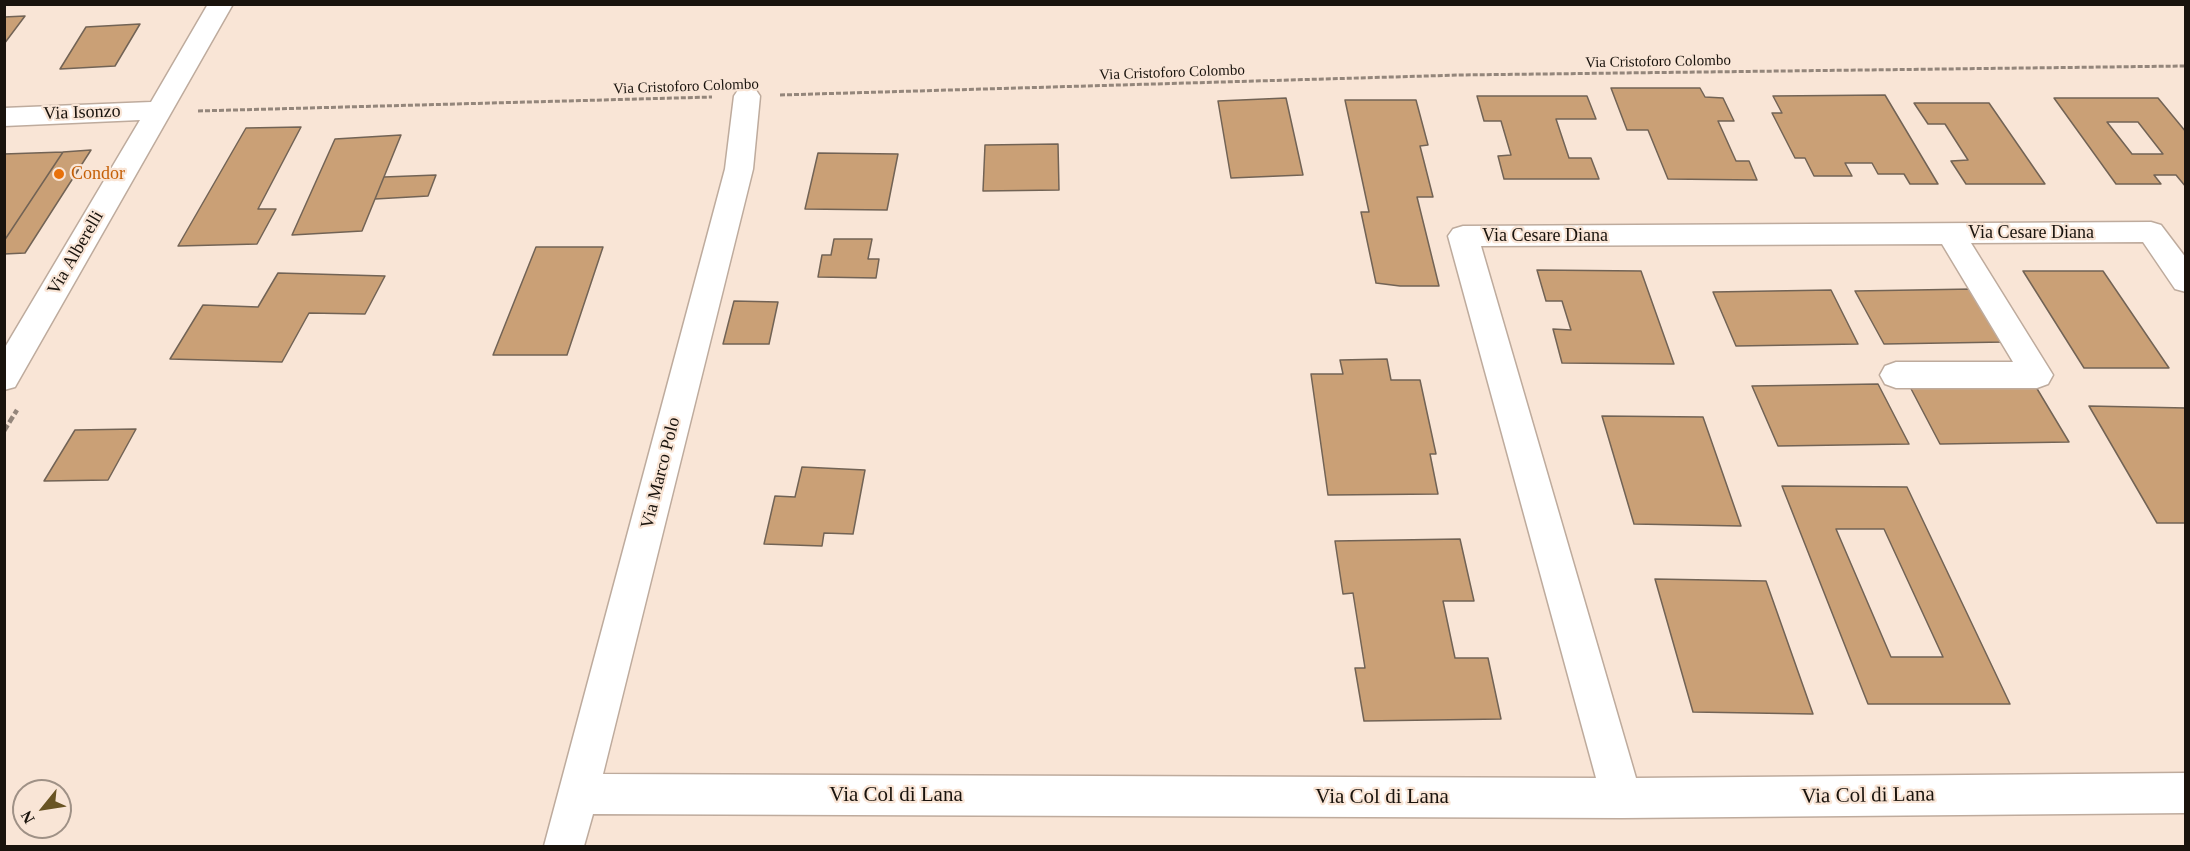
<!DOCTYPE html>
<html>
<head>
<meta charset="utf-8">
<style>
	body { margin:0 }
	#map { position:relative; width:2190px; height:851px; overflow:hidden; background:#f9e5d6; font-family:Georgia,serif }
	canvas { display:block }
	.frame { position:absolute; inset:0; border:6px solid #19130d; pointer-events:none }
	.north { position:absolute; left:12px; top:779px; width:60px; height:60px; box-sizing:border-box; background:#f9e5d6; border:2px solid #9f9186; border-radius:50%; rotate:240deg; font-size:16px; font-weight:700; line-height:24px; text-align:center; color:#19130d }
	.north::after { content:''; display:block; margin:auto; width:21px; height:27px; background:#695423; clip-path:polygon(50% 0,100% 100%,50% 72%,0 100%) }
</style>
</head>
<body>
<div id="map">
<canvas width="2190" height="851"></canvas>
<div class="frame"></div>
<div class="north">N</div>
</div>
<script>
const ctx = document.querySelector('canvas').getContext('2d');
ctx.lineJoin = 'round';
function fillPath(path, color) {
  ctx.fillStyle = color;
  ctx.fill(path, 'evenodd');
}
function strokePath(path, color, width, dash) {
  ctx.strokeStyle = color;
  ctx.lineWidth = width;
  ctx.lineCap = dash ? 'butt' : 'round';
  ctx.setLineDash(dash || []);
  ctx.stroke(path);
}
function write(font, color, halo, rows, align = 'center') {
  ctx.font = font + ' Georgia,serif';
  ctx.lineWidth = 4.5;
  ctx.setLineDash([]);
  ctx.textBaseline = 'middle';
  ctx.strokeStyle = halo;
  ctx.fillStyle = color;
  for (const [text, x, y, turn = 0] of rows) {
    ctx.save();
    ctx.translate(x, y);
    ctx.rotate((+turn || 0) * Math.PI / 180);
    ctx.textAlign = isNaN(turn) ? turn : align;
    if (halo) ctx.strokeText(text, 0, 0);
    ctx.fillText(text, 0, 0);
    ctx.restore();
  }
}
const building = new Path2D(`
	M25,16L4,44V17Z
	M140,24L115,66L60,69L86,27Z
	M1611,88H1700L1705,97L1723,98L1734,121H1718L1736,161H1749L1757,180L1668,179L1648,130H1627Z
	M1885,95L1938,184H1910L1904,174H1878L1872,163H1845L1852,176H1814L1805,158H1795L1772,113H1782L1773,96Z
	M1477,96H1587L1596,119H1556L1569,158H1591L1599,179H1504L1498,156L1511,155L1501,121H1484Z
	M1286,98L1303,175L1231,178L1218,101Z
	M2054,98H2158L2186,132V187L2176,175H2154L2161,184H2116ZM2107,122H2138L2163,154H2132Z
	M1345,100H1416L1428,145L1420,146L1433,197H1417L1439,286H1400L1376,283L1361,212H1369Z
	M1914,103H1989L2045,184H1966L1951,161L1968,160L1945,124H1928Z
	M301,127L258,209H276L257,244L178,246L246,128Z
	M401,135L362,231L292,235L335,139Z
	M1058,144L1059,190L983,191L985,145Z
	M91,150L25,253L4,254V241L63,152Z
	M63,152L4,241V154Z
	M818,153L898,154L887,210L805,209Z
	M436,175L428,196L375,199L384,177Z
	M834,239H872L868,259H879L876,278L818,277L822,255H831Z
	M536,247H603L567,355H493Z
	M1537,270L1641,271L1674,364L1562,363L1553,329L1571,330L1562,301H1546Z
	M2023,271H2103L2169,368H2084Z
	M278,273L385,276L365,314L309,313L282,362L170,359L203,305L258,307Z
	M1973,289L2005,342L1884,344L1855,291Z
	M1831,290L1858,344L1736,346L1713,292Z
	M734,301L778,302L769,344H723Z
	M1387,359L1391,380H1420L1436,454H1430L1438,494L1328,495L1311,374H1343L1340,360Z
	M2033,382L2069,442L1940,444L1908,383Z
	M1878,384L1909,444L1778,446L1752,386Z
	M2089,406L2186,408V523H2157Z
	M1602,416L1703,417L1741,526L1634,524Z
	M136,429L108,480L44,481L75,430Z
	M802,467L865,470L853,534L824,533L822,546L764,544L775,496L795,497Z
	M1782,486L1907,487L2010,704H1868ZM1836,529H1884L1943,657H1891Z
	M1460,539L1474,601H1443L1455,658H1488L1501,719L1364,721L1355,668H1365L1353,593L1343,594L1335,541Z
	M1655,579L1766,581L1813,714L1693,712Z`);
const pathFar1 = new Path2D(`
	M780,95L1460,75L2186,66
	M198,111L712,97`);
const path = new Path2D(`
	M4,431L17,410`);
const minor = new Path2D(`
	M208,4H233L15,387L4,390V349L140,120L4,126V108L151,102Z
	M747,87L756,90L760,96L753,169L603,774L1596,778L1448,236L1453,229L1463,226L2151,222L2161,225L2186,258V292L2175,289L2143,242L1971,243L2053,375L2048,384L2037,388H1896L1885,384L1880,375L1885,366L1896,362H2013L1942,244L1481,246L1636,778L2186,773V813L1622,818L593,814L584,846H544L725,169L734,96L738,90Z`);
const markers = [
	[59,174,6,"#e8710a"]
];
const farStreetnames = [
	["Via Cristoforo Colombo",1658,62,-1],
	["Via Cristoforo Colombo",1172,73,-2],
	["Via Cristoforo Colombo",686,87,-2]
];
const streetNames = [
	["Via Isonzo",82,113,-2],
	["Via Cesare Diana",2031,233],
	["Via Cesare Diana",1545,236],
	["Via Alberelli",76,253,-60],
	["Via Marco Polo",661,473,-76]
];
const foodNames = [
	["Condor",71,174]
];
const nearStreetnames = [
	["Via Col di Lana",896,795],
	["Via Col di Lana",1868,796,-1],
	["Via Col di Lana",1382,797]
];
fillPath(building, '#caa076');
strokePath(building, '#726355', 1.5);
strokePath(minor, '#beab9d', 3);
strokePath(pathFar1, '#94867b', 3, [5, 2]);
strokePath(path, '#94867b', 4.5, [7, 3]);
fillPath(minor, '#fff');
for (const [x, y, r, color] of markers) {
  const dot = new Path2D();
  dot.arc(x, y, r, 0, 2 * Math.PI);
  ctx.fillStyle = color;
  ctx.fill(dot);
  strokePath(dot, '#f9e5d6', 2);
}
write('15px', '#19130d', '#f9e5d6', farStreetnames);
write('18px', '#19130d', '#f9e5d6', streetNames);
write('18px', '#c56008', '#f9e5d6', foodNames, 'left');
write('21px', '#19130d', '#f9e5d6', nearStreetnames);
</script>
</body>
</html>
